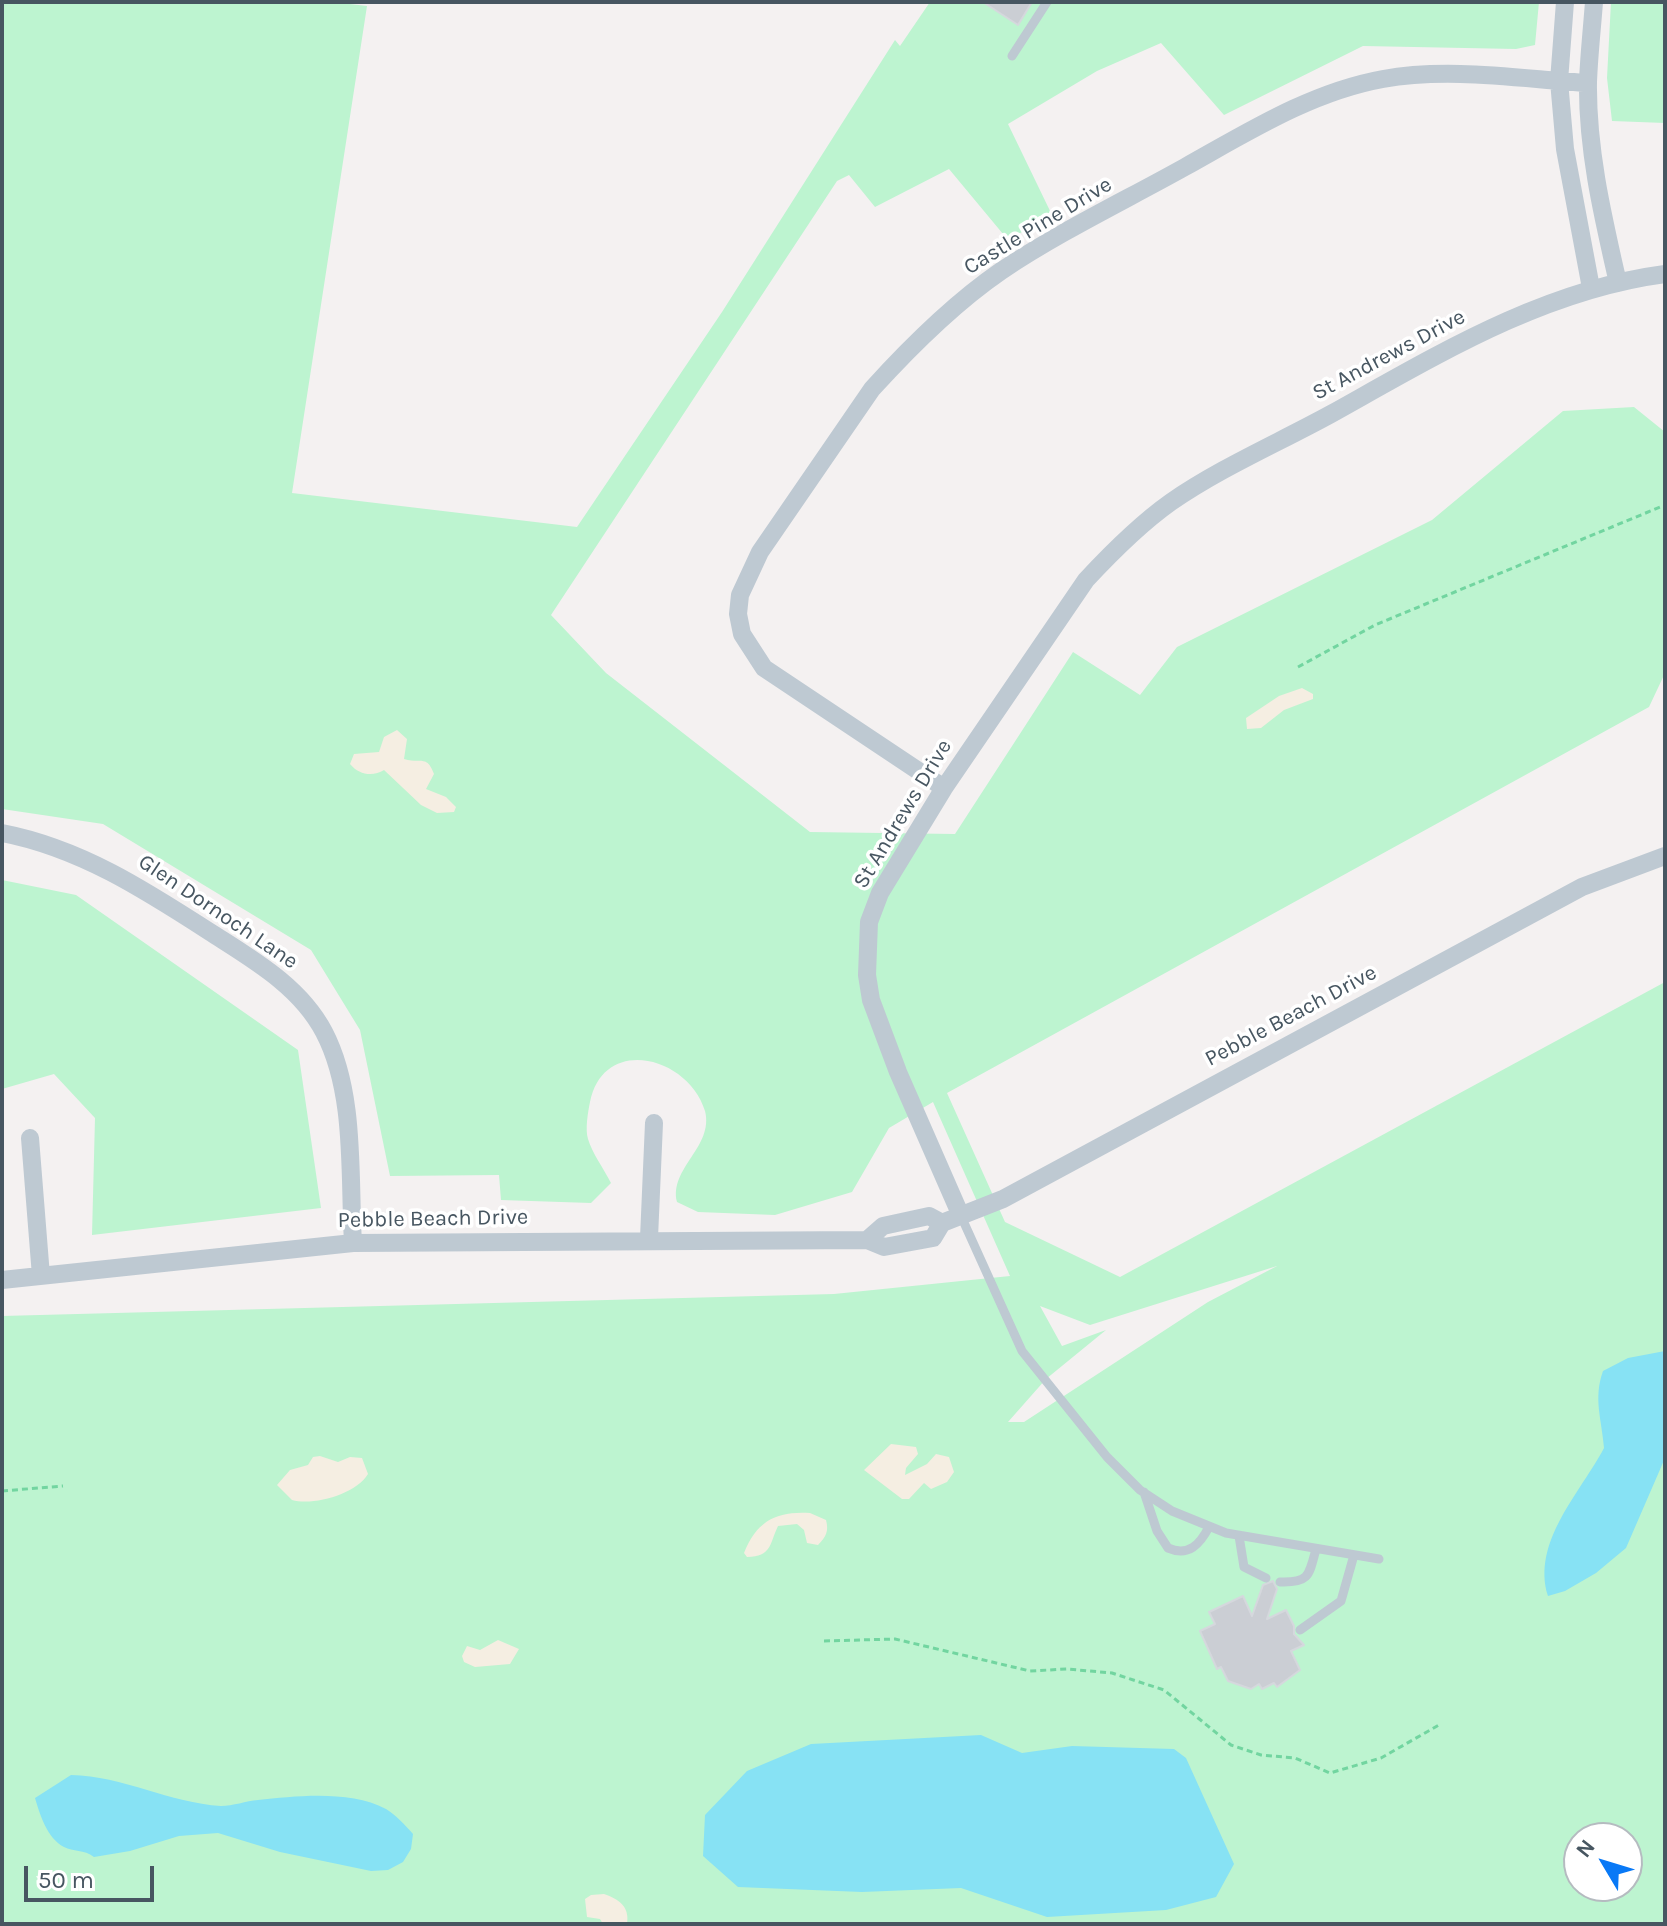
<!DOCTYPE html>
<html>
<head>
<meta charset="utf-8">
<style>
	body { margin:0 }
	#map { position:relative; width:1667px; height:1926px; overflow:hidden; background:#f4f1f1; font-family:Karla,sans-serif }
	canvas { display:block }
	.frame { position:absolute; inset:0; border:4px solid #475661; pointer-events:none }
	.north { position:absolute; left:1563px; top:1822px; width:80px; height:80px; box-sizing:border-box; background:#fff; border:2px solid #b5bbc0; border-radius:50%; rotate:308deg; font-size:22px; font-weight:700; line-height:32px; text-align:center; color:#475661 }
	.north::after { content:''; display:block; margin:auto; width:28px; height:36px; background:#0979f6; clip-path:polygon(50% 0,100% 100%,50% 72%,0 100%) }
	.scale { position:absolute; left:24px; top:1866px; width:130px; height:36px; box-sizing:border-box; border:4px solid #475661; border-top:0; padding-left:10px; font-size:24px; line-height:28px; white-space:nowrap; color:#475661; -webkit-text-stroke:6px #fff; paint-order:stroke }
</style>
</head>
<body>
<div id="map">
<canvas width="1667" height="1926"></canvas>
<div class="frame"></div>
<div class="north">N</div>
<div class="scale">50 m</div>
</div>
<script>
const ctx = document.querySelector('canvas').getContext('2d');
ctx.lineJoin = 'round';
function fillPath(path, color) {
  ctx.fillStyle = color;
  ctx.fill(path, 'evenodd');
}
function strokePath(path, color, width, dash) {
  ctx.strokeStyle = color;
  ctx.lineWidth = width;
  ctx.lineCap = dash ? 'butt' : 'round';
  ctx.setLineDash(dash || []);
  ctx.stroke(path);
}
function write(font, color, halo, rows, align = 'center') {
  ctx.font = font + ' Karla,sans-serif';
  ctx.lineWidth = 7;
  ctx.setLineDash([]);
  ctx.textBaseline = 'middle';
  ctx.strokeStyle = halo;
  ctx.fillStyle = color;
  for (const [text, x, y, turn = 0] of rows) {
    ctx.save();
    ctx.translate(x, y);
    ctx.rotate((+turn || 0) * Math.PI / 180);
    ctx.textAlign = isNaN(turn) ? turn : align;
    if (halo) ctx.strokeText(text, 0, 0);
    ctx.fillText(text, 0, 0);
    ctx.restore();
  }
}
const green = new Path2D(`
	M2,2H333L367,6L292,493L577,527L722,312L895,40L900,46L930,2H1539L1535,45L1516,49L1363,46L1224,115L1161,43L1097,71L1008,124L1052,215L1008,240L949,169L875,207L849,175L837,181L551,615L606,673L810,832L955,834L1073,652L1140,695L1177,647L1432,520L1563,411L1634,407L1665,432V673L1649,707L947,1093L1005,1222L1120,1277L1665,982V1924H2V1316L834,1294L1010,1276L933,1102L889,1128L852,1192L775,1215L698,1212L677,1202C669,1168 714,1147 705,1111C689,1057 604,1034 590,1102C588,1112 585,1129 588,1139C592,1153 604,1169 611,1183L591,1203L501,1200L499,1175L390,1176L360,1030L311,950L103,824L2,809ZM1277,1266L1208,1302L1024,1422H1008L1046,1379L1106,1330L1062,1346L1040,1306L1090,1325ZM1579,1838H1627V1886H1579Z
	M1611,2H1665V123L1612,121L1607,78Z
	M2,880L76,895L298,1050L321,1208L92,1235L95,1118L54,1074L2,1089Z`);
const sand = new Path2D(`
	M1302,688L1313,694V699L1284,710L1261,728L1247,729L1246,718L1279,696Z
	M397,730L407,739L404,759C420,764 427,754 434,774L426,789L446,797L456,807L454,812L437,813L421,805L384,770C373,777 359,775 350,764L354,754L379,752L384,737Z
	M891,1444L916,1447L918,1454L906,1468L905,1475L927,1464L936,1454L949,1457L954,1472L947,1482L931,1489L924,1483L909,1499H902L864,1470Z
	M320,1456L338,1462L350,1457L362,1458L368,1474C356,1494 314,1506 292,1500L277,1485L290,1470L308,1465L313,1457Z
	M810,1513L826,1520C829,1531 826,1537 818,1545L807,1543L804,1530L797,1524L778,1526C769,1545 772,1556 747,1557L744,1553C757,1521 776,1511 810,1513Z
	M498,1640L519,1649L510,1664L475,1667L464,1662L462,1656L467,1646L480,1650Z
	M604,1894C619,1899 630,1907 627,1924H603L600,1919L587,1917L585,1899L591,1895Z`);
const water = new Path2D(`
	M1665,1351V1458L1626,1548L1596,1573L1565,1591L1548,1596C1531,1542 1581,1492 1604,1448C1602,1420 1593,1399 1603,1371L1628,1358Z
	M981,1735L1022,1753L1072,1746L1174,1749L1186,1758L1234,1864L1216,1897L1166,1910L1047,1917L961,1888L862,1892L738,1887L703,1856L705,1815L747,1771L811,1744Z
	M71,1775C123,1776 170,1803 221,1806C233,1806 246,1801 258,1800C297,1796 350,1790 386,1809C396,1815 405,1825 413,1834L411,1849L403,1862L388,1870L371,1871L280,1852L218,1833L179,1836L130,1851L94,1857C84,1849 73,1852 64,1847C47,1838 40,1815 35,1798Z`);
const building = new Path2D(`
	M983,2H1032L1018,25Z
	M1273,1581L1277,1589L1267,1619L1286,1610L1294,1626V1634L1304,1645L1291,1651L1300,1670L1277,1687L1274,1683L1262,1689L1259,1684L1251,1689L1228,1681L1221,1667L1217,1669L1200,1631L1215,1624L1209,1612L1243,1596L1252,1616L1263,1585Z`);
const path = new Path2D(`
	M1298,667L1375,625L1665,505
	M2,1491L63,1486
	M824,1641L895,1639L1030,1671L1067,1669L1112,1673L1164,1690L1231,1745L1261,1755L1295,1758L1330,1773L1381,1758L1439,1725`);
const service = new Path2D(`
	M1012,56L1047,2
	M961,1216L1022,1351L1107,1457L1140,1490L1172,1511L1226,1533L1379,1559
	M1144,1492L1157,1531L1168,1548C1189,1557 1200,1544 1209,1527
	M1239,1536L1244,1567L1266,1578
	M1280,1582C1309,1583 1309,1576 1316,1549
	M1300,1630L1341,1601L1354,1555`);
const minor = new Path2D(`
	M1565,2L1559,81L1565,149L1591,288
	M1594,2C1592,29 1589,55 1588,82C1587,150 1603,217 1618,283
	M944,788L764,668L742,634L738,614L740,595L760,552L872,389C911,346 953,304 1001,271C1059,232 1124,201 1185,167C1248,132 1311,92 1383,79C1449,67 1522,79 1588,83
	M2,833C80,848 145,890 210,932C252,959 300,986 324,1032C356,1093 349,1175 353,1243
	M30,1138L41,1276
	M961,1216L898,1072L871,1000L867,975L869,922L880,893L944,788L1086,580C1112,552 1140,524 1171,502C1220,468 1278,443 1331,414C1437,355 1543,290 1665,274
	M942,1223L929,1216L883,1226L867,1240L884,1247L933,1238L942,1223L1003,1199L1582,887L1665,856
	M649,1238L654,1123
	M2,1280L353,1243L867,1240`);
const streetNames = [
	["Castle Pine Drive",1038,226,-31],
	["St Andrews Drive",1389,355,-28],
	["St Andrews Drive",903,814,-59],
	["Glen Dornoch Lane",218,912,34],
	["Pebble Beach Drive",1291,1016,-28],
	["Pebble Beach Drive",433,1219,-1]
];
fillPath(green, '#bdf4d0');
fillPath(sand, '#f5eee2');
fillPath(water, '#87e2f4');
fillPath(building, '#cbced4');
strokePath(building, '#d5d8dd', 2);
strokePath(path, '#72d5a0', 3, [6, 4]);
strokePath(service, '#bec9d2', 9);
strokePath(minor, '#bec9d2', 18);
write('22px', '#475661', '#fff', streetNames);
</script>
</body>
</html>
